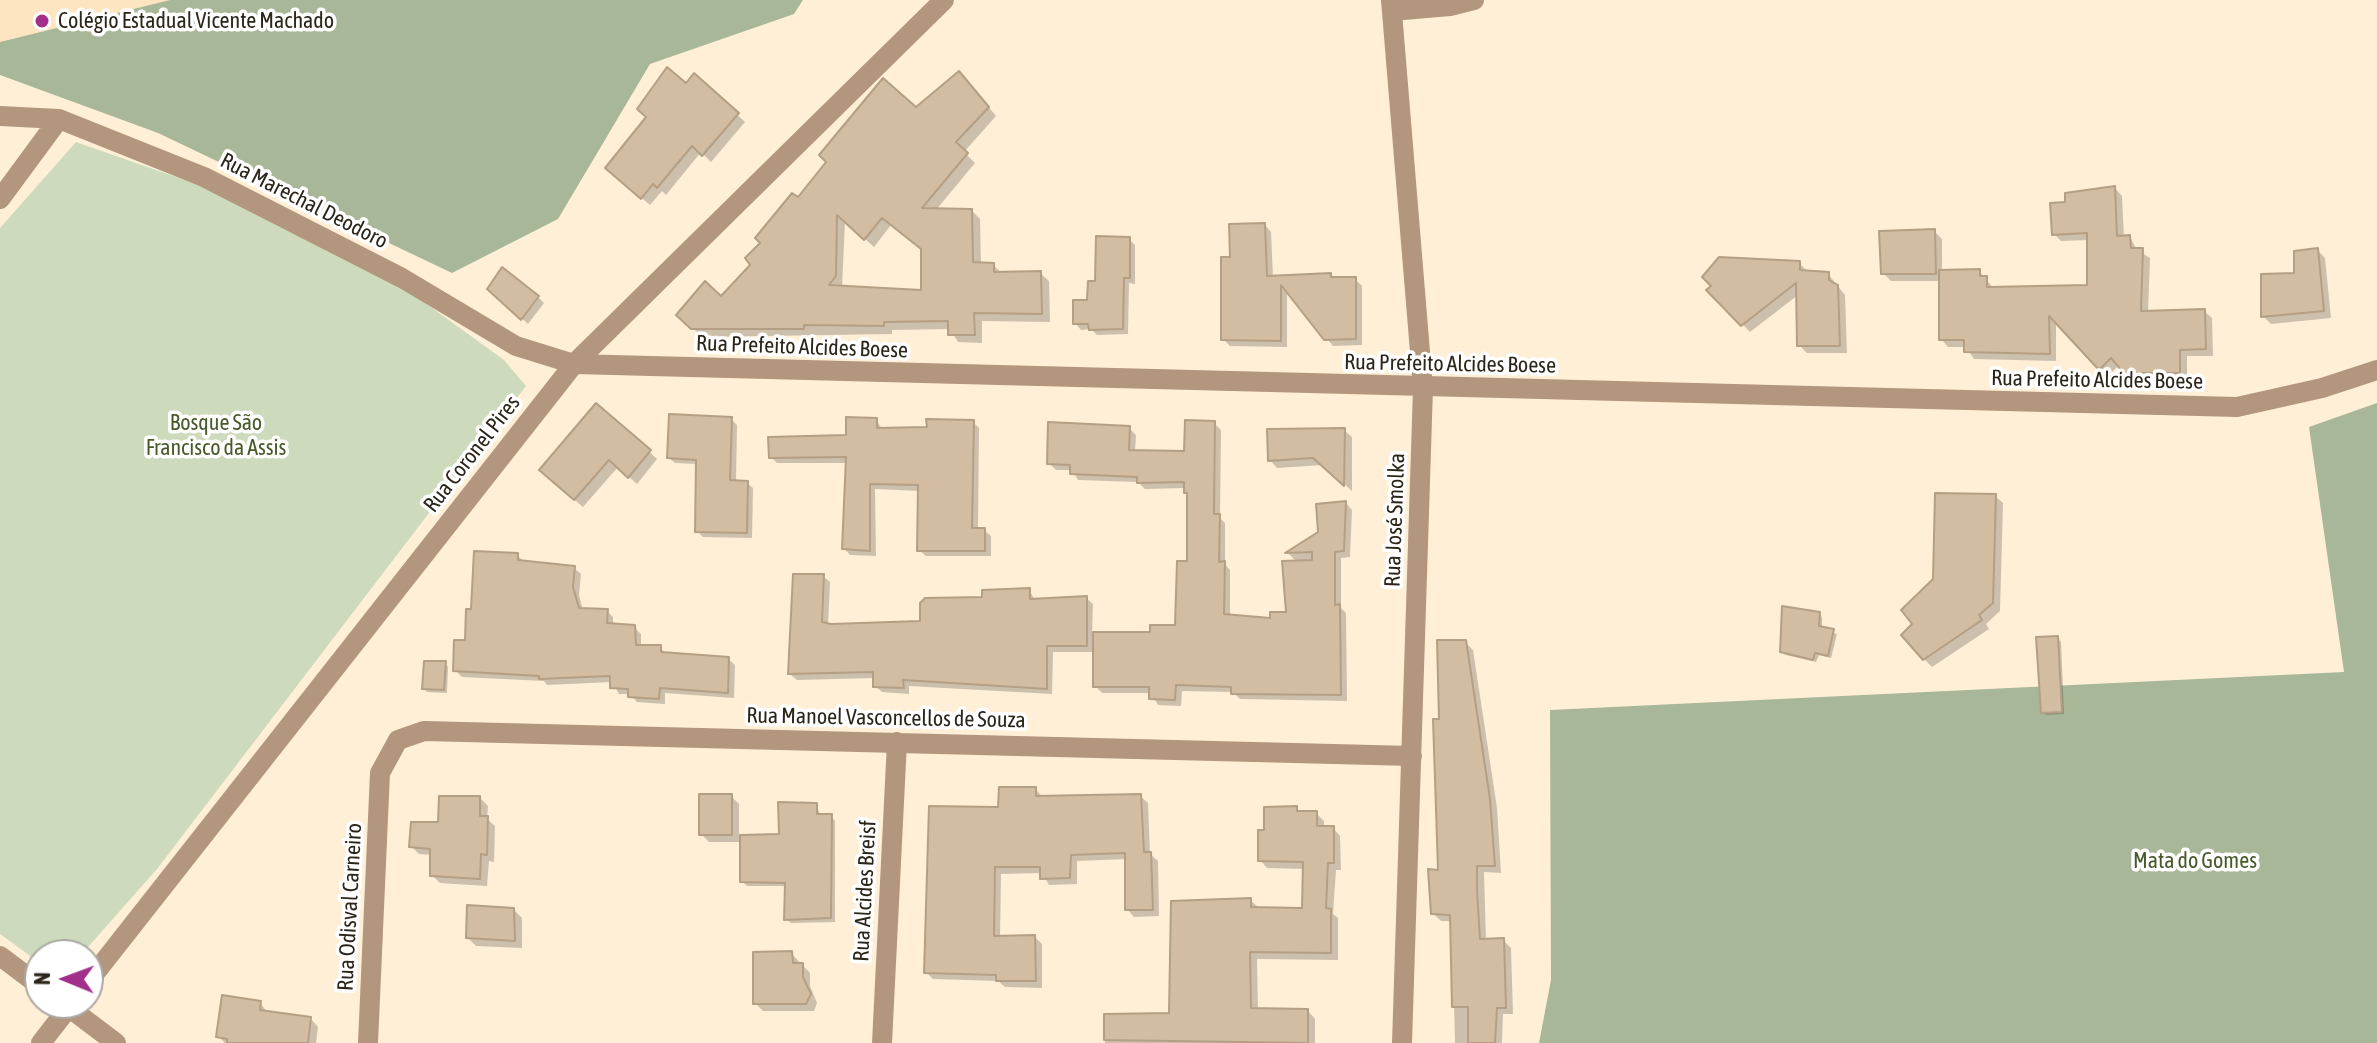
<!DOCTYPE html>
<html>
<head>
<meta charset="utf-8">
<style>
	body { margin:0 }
	#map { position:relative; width:2377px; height:1043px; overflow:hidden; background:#ffefd7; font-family:"Asap Condensed",sans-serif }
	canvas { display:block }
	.north { position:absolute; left:24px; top:939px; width:80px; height:80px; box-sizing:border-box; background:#fff; border:2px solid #aba8a3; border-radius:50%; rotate:271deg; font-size:22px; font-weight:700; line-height:32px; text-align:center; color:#2c2519 }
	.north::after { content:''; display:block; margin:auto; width:28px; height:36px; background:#a22f8a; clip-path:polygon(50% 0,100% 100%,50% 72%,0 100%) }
</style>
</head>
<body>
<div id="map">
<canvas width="2377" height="1043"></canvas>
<div class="north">N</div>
</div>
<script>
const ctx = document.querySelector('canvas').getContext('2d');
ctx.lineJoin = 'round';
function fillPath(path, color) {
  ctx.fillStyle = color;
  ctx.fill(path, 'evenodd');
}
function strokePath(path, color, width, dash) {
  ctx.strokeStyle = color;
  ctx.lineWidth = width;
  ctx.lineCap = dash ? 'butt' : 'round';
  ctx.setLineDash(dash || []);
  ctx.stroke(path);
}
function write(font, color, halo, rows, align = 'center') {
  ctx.font = font + ' "Asap Condensed",sans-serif';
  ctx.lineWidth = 7;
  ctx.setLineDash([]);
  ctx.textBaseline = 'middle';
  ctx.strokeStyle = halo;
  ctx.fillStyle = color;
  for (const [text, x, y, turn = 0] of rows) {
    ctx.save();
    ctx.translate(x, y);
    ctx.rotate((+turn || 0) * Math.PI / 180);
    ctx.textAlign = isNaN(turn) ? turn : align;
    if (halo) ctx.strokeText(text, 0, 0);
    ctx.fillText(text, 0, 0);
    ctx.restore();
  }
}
const built = new Path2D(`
	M0,0H170L0,42Z`);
const green = new Path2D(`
	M76,142L199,185L399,284L504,360L526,386L157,869L81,955H40V963L0,934V228Z`);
const forest = new Path2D(`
	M170,0H803L794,14L650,64L558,219L452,273L158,133L0,75V42Z
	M2377,403V1043H1539L1551,980L1550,710L2344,672L2309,427Z`);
const shadow = new Path2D(`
	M694,76L745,122L711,162L701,152L666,195L662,191L650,205L615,175Z
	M968,82L996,116L964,152L975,163L936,210L972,211L980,219L981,264L993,265L1002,273H1040L1049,281L1050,322L982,321V343L958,342L950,329L892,330V334L702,337L679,315L721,299L753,265L799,200L916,110ZM845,221L874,247L891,225L923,250V292L842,288Z
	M2115,188L2122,196L2124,238L2130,237L2137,250L2150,258L2148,313L2204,311L2212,318L2213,356H2187V380L2150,379L2140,389L2119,365L2108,376L2056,320V361L1974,359L1966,347H1948L1941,339V281H1891L1883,273L1934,231L1942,239V272L1979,271L1994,289L2089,287V240L2061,241L2054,234L2067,204Z
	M1265,225L1271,232L1273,278L1330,275L1334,279H1355L1362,286V345L1333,346L1287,290V347L1230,346L1223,339L1232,259Z
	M1129,239L1135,245V284L1129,283L1128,334L1097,335L1091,329L1081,330L1075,323Z
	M2317,250L2325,258L2331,318L2271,324L2263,316Z
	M1799,263L1807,271L1828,274L1845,295L1847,353H1807L1799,345L1798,295L1750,332L1709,290Z
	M496,295L538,297L544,303L528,324Z
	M596,405L657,459L637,484L618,467L583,507L549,478Z
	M731,419L737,425L736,482L747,483L753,488L752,538L703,537L697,531L698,464L675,463L669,458Z
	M876,420L883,430L929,429L973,422L979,428L978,530H984L991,536V556H926L919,550L920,491L875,489L876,556L850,555L844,548L847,463H777L771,457L848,437Z
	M1214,423L1221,430L1220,518L1225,523V564L1230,570V617L1272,620L1288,615L1297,562L1288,553L1320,533L1346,503L1352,510L1350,557L1341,558V608L1346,613L1347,701L1240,699L1233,692L1182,691L1181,706L1158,705L1151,693H1102L1095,686V652H1053L1052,694L909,686V694L882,692L875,686V678L797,680L790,674L823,576L830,582L828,625L923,623L984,599L1029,590L1035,600L1086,598L1093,604L1092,634H1152L1177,627L1189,563L1186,488L1145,489L1138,482L1078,480L1072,470H1056L1049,463L1129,428L1136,435L1135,452L1186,453Z
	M1344,430L1352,437V491L1323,465L1277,468L1270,460Z
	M1995,496L2003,503L2000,611L1986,624L1989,629L1932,667L1924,659L1915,625L1935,580Z
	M517,555L524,562L574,568L581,574L579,595L583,610L607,611L613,617V626L634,627L641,634V647H660L666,654L728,659L735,665L734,698L665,693V704L637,702L630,694H619L612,682L547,685L544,681L462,677L455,670L467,643L473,611Z
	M1819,614L1822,617V629L1837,634L1831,658L1819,655L1816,662L1786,655L1782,652Z
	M2058,638L2061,642L2064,714L2046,715L2043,712Z
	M1465,642L1473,650L1497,808L1501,873L1484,872L1486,941H1504L1511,948L1513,1014H1503L1502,1043H1455L1452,921H1441L1433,913L1440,872L1441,721Z
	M445,663L448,667L447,693L427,692L424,688Z
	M1035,789L1042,796H1140L1148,803L1150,854L1158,861L1159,916L1134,917L1127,909V859L1077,861V884L1049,885L1042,873L1001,874L1000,938L1035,937L1042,944V988L1005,987L998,981L933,979L926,972L1000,809Z
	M731,796L739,804V837L781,836L816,805L821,816H831L835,821V922L791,923L786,919L787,886H747L742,881V842H709L701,834Z
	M480,798L488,806L487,819L495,826L494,862L489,861L487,886L440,883L432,875V855L419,854L411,846Z
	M1296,808L1301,813H1316L1324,821V828H1333L1340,836L1341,870H1336L1333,914L1338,918V960L1257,959L1258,1010L1308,1011L1315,1019V1043H1105L1106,1016L1171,1015L1250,900L1258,907L1304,910L1305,869L1267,868L1260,860L1265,832Z
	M514,910L522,918V948L476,946L468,938Z
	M791,953L810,973V986L817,1003L814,1011H763L755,1003Z
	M260,1003L268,1013L311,1019L318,1027L316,1043H225L218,1036Z`);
const building = new Path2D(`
	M667,67L686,83L694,73L739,113L702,156L692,146L657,188L653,184L641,199L605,168L646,117L637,109Z
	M959,71L989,107L956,142L968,153L922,208L972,209L973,262L994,263V272L1041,271L1042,314L974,313L975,335H948V321L884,322V326L804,325V329H691L676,315L705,281L721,296L750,265L745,258L760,243L755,238L792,193L798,197L826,162L819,155L883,78L916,107ZM837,215L864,240L882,218L921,249V290L829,285L836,276Z
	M2115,186L2117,236L2130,235L2131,248H2143L2141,311L2205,309L2206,349L2180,350V373H2142L2132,383L2111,358L2099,370L2049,316L2050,354L1964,352V340H1939V270L1980,269V276H1987V287L2087,285V233L2052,235L2050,203L2065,202V193Z
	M1265,223L1267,276L1331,273V277H1356V339L1324,340L1281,285V341L1221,340V257H1230L1229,224Z
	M1935,229L1936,274H1881L1879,231Z
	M1096,236L1130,237V278H1124L1123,329L1089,330L1088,324H1073V300H1087L1088,281H1095Z
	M2318,248L2324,311L2261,317V274L2294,273V251Z
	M1719,257L1800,261V270L1829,272V280L1838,285L1840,346H1797L1796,283L1741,326L1706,290L1711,286L1702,277Z
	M502,267L539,296L521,320L487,289Z
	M596,403L651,450L628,478L609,460L574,500L539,470Z
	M669,414L732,417L730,480L748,481L747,533L695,532L696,460L667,458Z
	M846,417L877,418V428L927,427L926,419L974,420L972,528H985V551H917L918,485L870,484V551L842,549L846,457L769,458L768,437L846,435Z
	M1185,420L1215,421L1214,514H1220L1219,562L1225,561L1224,614L1270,618V612H1286L1282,561L1312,560V552L1285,553L1318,532L1316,504L1346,501L1344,551L1335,552V605L1340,604L1341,695L1231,694V687L1176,685L1175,700L1149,699V687H1093V632H1150V625H1175L1177,561H1187V493H1184V482L1137,483V477L1070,474V465L1047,464L1048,422L1130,426L1129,450L1184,451Z
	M1345,428L1344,486L1313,458L1268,461L1267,429Z
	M1935,493L1996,494L1993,603L1979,615L1982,620L1923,660L1901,635L1912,624L1901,610L1933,579Z
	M474,551L518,553V560L575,566L573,587L579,608L608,609L607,623L635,625L636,645H661V652L729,657L728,693L660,688L659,699L628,697V689L610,688V676L539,679V676L453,671L454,640H465L466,609H471Z
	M793,574H824L822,622L831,624L920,621V603L925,598L982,597V590L1030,588V599L1087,596V646H1047V689L903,680L904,688L873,687V672L788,674Z
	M1782,606L1820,612L1819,626L1834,629L1828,656L1815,653L1813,660L1780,652Z
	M2058,636L2062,712L2041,713L2036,637Z
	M1437,640H1466L1490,799L1495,866H1477V891L1480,939L1504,938L1506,1008H1497L1495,1043H1468V1007H1452L1450,915L1431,914L1428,869L1438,870L1433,719H1439Z
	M424,661H446L444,690L422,689Z
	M999,787H1036V796L1141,794L1144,852H1151L1153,910H1125V853L1071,855L1070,878L1040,879V867H995L994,936L1035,935L1036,981H996V975L924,973L929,806L998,807Z
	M699,794H732V835H699Z
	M439,796H480V816H488L487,855L481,854L480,879L430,876V849L409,847L411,822H438Z
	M778,802L817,803V814H832L831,918L784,920L785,883L740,882V835L779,834Z
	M1297,806V811H1317V826H1334V863H1328L1326,908L1331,909V953L1250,952L1251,1008L1308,1009V1043L1104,1040V1014L1169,1013L1171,901L1251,898V907L1302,908L1303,862L1258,861V830H1264V807Z
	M467,905L514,908L515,941L466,938Z
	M792,951L793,963H803V977L811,994L806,1004H753V952Z
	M222,995L261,1001L260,1010L311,1017L308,1043H227V1039L216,1037Z`);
const minor = new Path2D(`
	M1391,0L1423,388L1402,1043
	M1392,11L1450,6L1474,0
	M0,116L59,119L204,177L402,278L516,346L574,364L2237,407L2322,388L2377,370
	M0,199L59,119
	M0,956L40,986
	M88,982L574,364L944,0
	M63,1003L116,1043
	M41,1043L72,1003
	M368,1043L380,773L398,740L424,731L1412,756
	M882,1043L897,742`);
const markers = [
	[42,21,8,"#a22f8a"]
];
const poiNames = [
	["Colégio Estadual Vicente Machado",58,21]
];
const streetNames = [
	["Rua Marechal Deodoro",304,201,27],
	["Rua Prefeito Alcides Boese",802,347,2],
	["Rua Prefeito Alcides Boese",1450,364,1],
	["Rua Prefeito Alcides Boese",2097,380,1],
	["Rua Coronel Pires",472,454,-52],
	["Rua José Smolka",1395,520,-88],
	["Rua Manoel Vasconcellos de Souza",886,718,1],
	["Rua Alcides Breisf",865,891,-87],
	["Rua Odisval Carneiro",350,907,-87]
];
const parkNames = [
	["Bosque São",216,423],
	["Francisco da Assis",216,448],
	["Mata do Gomes",2195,861]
];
fillPath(built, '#fce5c0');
fillPath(green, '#cddbbc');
fillPath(forest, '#a8b797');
fillPath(shadow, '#0003');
fillPath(building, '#d3bda2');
strokePath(building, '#b49f84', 2);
strokePath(minor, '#b3967e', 20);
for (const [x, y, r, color] of markers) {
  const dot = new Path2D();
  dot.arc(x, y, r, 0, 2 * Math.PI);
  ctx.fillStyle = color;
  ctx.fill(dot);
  strokePath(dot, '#fff', 3);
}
write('22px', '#2c2519', '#fff', poiNames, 'left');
write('22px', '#2c2519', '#fff', streetNames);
write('22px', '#475b2a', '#fff', parkNames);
</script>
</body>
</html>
